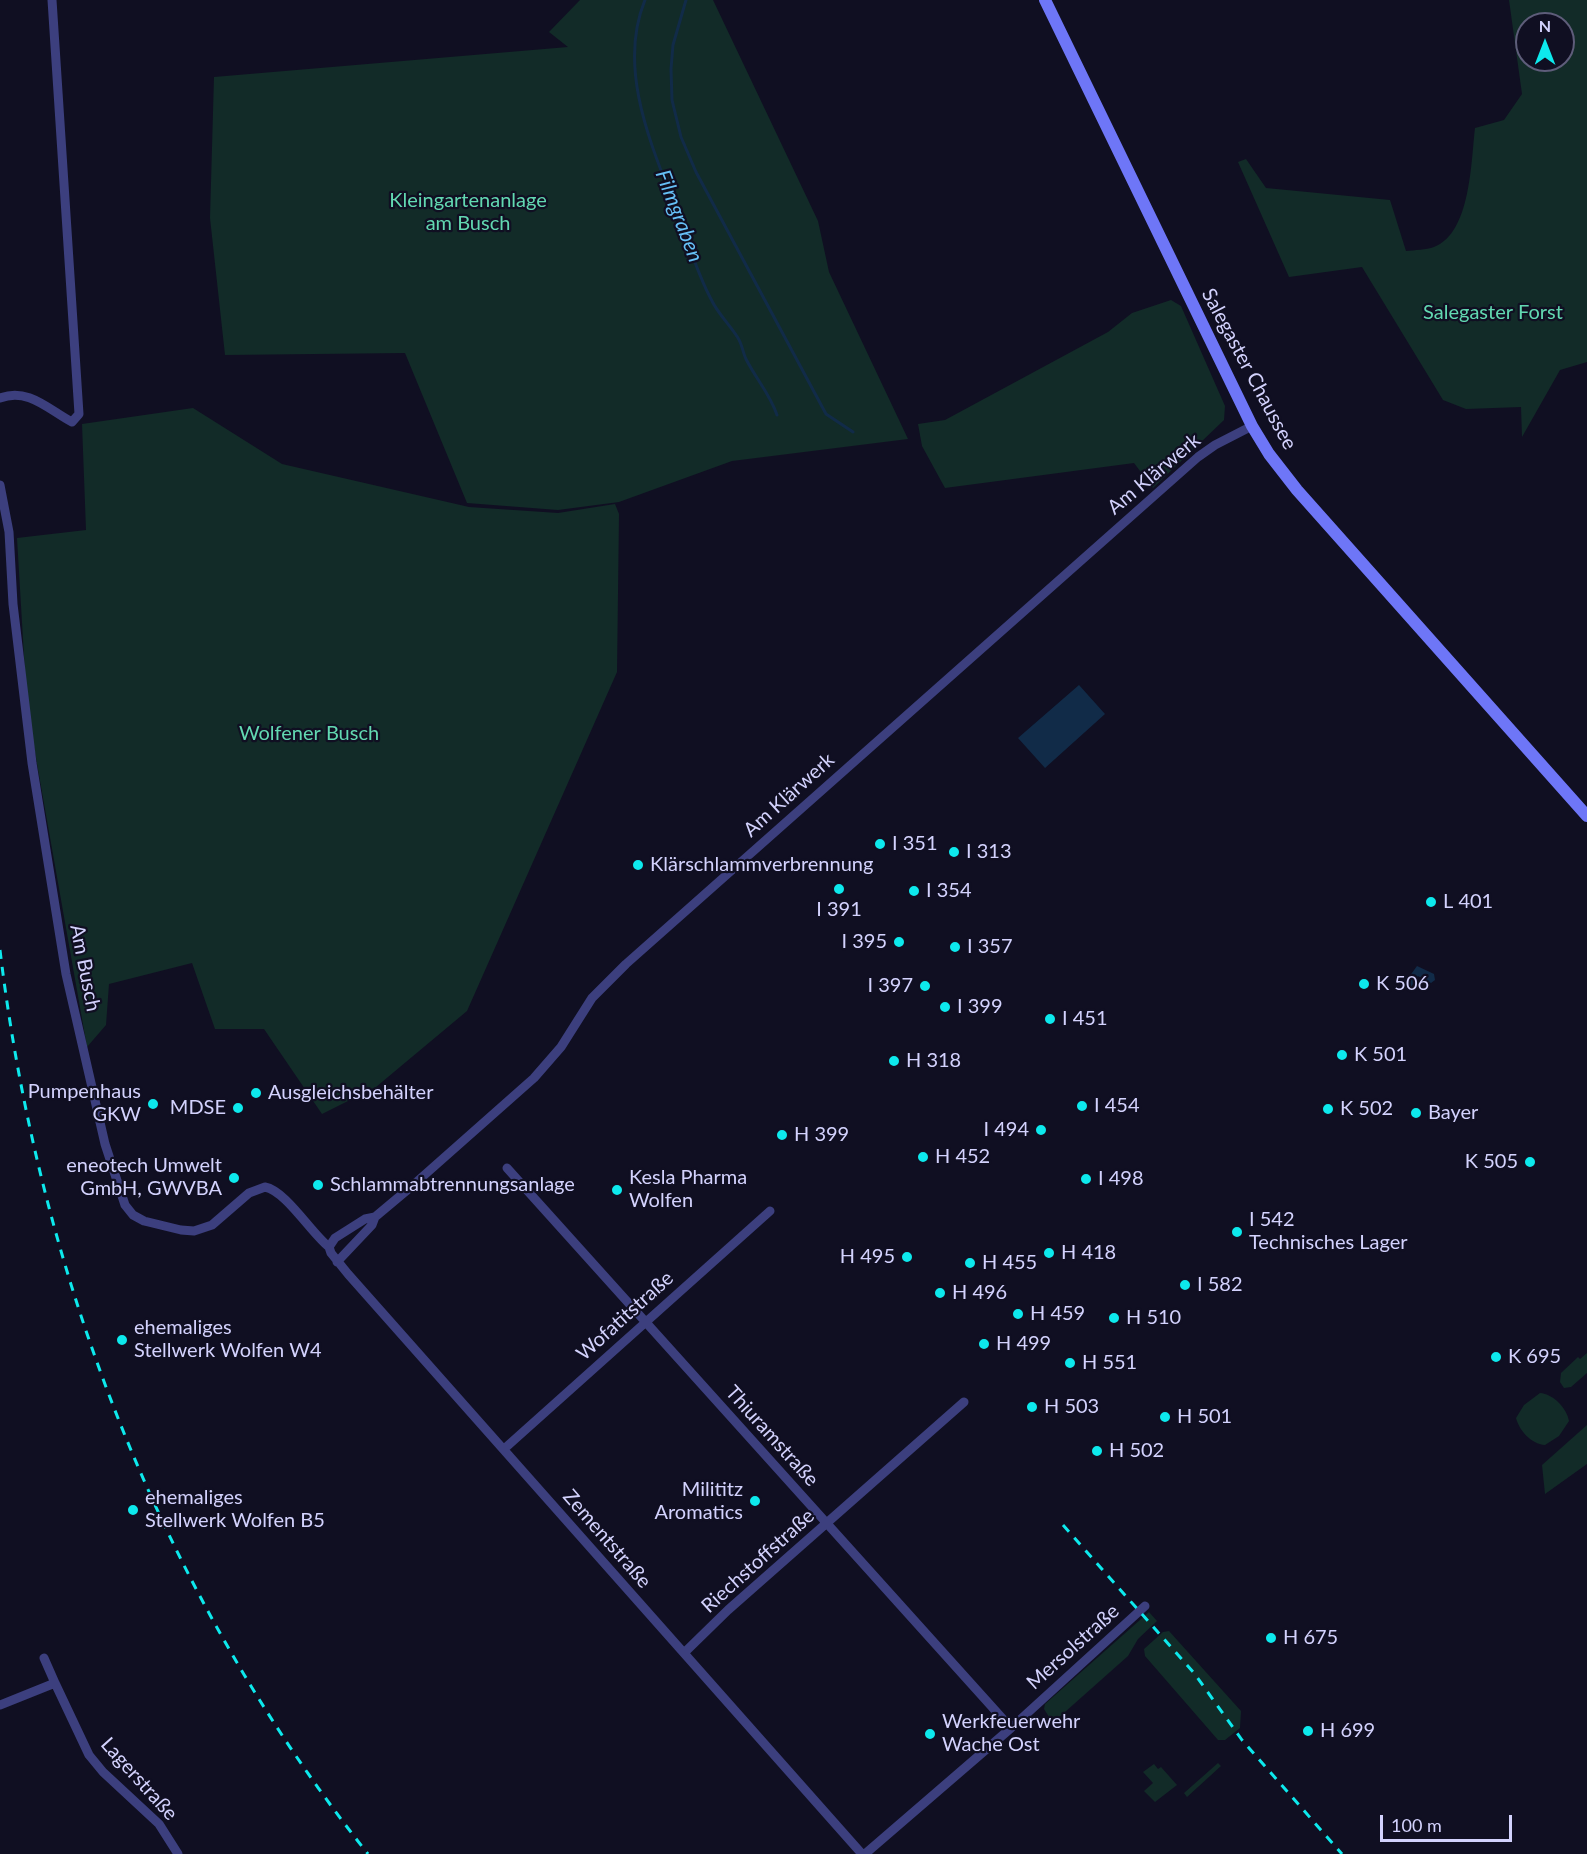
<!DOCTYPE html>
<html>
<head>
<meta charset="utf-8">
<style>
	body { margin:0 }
	#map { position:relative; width:1587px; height:1854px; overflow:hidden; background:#100f22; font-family:Lato,sans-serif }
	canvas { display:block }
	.north { position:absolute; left:1515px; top:12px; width:60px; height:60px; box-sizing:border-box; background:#100f22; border:2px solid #5e5d7a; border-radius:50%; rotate:0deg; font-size:16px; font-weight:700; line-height:24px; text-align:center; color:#d3d2fd }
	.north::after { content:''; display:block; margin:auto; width:21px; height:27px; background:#0de9ed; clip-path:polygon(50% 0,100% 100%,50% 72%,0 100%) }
	.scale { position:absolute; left:1380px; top:1815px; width:132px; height:27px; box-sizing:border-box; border:3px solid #d3d2fd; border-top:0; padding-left:8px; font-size:18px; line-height:21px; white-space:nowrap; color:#d3d2fd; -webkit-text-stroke:4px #100f22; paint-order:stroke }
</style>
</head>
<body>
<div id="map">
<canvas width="1587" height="1854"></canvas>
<div class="north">N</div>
<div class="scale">100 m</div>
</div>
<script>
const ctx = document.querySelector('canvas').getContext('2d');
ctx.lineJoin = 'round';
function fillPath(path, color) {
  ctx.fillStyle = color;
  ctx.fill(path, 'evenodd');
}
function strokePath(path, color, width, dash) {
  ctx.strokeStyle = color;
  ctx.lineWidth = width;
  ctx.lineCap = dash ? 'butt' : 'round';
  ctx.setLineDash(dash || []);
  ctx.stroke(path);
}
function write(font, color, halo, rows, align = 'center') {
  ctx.font = font + ' Lato,sans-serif';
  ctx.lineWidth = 4.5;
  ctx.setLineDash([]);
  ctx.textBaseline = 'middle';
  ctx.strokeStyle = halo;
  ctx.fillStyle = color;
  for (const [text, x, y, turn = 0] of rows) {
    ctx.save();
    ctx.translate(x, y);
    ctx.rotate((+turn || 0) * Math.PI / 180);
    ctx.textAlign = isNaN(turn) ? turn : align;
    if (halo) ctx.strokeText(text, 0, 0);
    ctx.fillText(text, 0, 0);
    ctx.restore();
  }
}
const green = new Path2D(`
	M580,0H713L818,221L829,272L908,439L732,461L619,502L558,510L467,503L405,353L225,355L210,218L214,77L568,47L549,32Z
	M1509,0H1587V362L1560,370L1522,437L1521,407L1466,409L1443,400L1362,267L1289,277L1238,162L1246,159L1266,188L1390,200L1406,251C1415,250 1426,250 1434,247C1471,233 1471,161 1475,128L1504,120L1522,94ZM1527,24H1563V60H1527Z
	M1171,300L1181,306L1225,406L1224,420L1153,488L1134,463L945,488L922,446L918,424L945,420L1108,332L1132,313Z
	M193,408L282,464L469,507L558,513L615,504L619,514L617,672L467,1011L376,1087L322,1114L264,1029H215L192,963L109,984L106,1025L87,1047L27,707L17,538L86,530L82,424Z
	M1587,1353V1373L1571,1387L1564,1388L1560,1382L1561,1373L1578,1357L1580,1359Z
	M1540,1393C1553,1394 1567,1408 1569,1421L1559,1436L1545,1445C1531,1444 1519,1430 1516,1418L1524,1405Z
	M1587,1425V1464L1545,1494L1542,1465Z
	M1149,1612L1157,1621L1138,1639L1128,1656L1056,1720H1051L1044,1709L1045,1704Z
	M1169,1631L1241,1711L1240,1728L1225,1740H1218L1145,1656L1144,1649L1163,1632Z
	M1218,1763L1221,1766L1187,1797L1184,1793Z
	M1154,1764L1158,1769L1161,1767L1177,1785L1155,1802L1144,1791L1153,1783L1143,1772Z`);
const water = new Path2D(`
	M1079,685L1105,714L1045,768L1018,738Z
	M1417,966L1434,974L1435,980L1431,983L1418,976L1410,989H1402L1400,980L1409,977Z`);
const stream = new Path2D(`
	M645,0C617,68 651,144 675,207C687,238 696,272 712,301C719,315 730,325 738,338C742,344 743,353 746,359C756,379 770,394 777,415
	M686,0L673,45L671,69L672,100L681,137L696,172L826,414L853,432`);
const street = new Path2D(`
	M0,398C28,387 49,410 72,422L79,414L52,0
	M0,485L9,532L13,604L32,763L66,974L105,1144L125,1205L133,1215L144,1221L181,1230L194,1231L212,1225L249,1193L265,1187C286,1191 311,1233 329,1247
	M507,1168L1011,1728
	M329,1247L335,1238L365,1219L375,1217L412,1186L534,1078L561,1047L592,998L626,964L1198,457L1215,445L1252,426
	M329,1247L331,1253L348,1274L862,1854
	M337,1262L372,1225L375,1217
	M504,1449L770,1211
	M684,1653L728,1610L964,1402
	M44,1658L55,1683
	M0,1705L55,1683L89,1755L103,1772L159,1824L178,1854
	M865,1854L1011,1728L1145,1606`);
const secondary = new Path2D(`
	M1045,0L1252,426L1269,454L1297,490L1587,816`);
const rail = new Path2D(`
	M0,950C39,1276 163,1596 368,1854
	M1063,1525L1194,1673L1242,1740L1342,1854`);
const markers = [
	[880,844,6,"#0de9ed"],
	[954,852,6,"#0de9ed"],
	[638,865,6,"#0de9ed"],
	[839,889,6,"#0de9ed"],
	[914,891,6,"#0de9ed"],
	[1431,902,6,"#0de9ed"],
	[899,942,6,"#0de9ed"],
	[955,947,6,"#0de9ed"],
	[1364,984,6,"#0de9ed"],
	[925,986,6,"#0de9ed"],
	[945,1007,6,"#0de9ed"],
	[1050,1019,6,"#0de9ed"],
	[1342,1055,6,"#0de9ed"],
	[894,1061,6,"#0de9ed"],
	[256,1093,6,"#0de9ed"],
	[153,1104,6,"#0de9ed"],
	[1082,1106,6,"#0de9ed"],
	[238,1108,6,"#0de9ed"],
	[1328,1109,6,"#0de9ed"],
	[1416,1113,6,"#0de9ed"],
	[1041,1130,6,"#0de9ed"],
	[782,1135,6,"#0de9ed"],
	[923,1157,6,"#0de9ed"],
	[1530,1162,6,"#0de9ed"],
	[234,1178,6,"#0de9ed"],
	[1086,1179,6,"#0de9ed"],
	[318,1185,6,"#0de9ed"],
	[617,1190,6,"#0de9ed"],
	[1237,1232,6,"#0de9ed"],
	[1049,1253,6,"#0de9ed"],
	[907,1257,6,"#0de9ed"],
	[970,1263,6,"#0de9ed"],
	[1185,1285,6,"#0de9ed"],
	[940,1293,6,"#0de9ed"],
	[1018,1314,6,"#0de9ed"],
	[1114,1318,6,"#0de9ed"],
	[122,1340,6,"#0de9ed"],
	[984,1344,6,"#0de9ed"],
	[1496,1357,6,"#0de9ed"],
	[1070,1363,6,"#0de9ed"],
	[1032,1407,6,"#0de9ed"],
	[1165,1417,6,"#0de9ed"],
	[1097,1451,6,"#0de9ed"],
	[755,1501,6,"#0de9ed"],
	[133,1510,6,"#0de9ed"],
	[1271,1638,6,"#0de9ed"],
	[1308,1731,6,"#0de9ed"],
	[930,1734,6,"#0de9ed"]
];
const parkNames = [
	["Kleingartenanlage",468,201],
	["am Busch",468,224],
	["Salegaster Forst",1493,313],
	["Wolfener Busch",309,734]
];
const streetNames = [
	["Salegaster Chaussee",1249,369,62],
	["Am Klärwerk",1154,474,-40],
	["Am Klärwerk",789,795,-42],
	["Am Busch",85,968,79],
	["Wofatitstraße",625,1316,-42],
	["Thiuramstraße",772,1436,48],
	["Zementstraße",607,1539,49],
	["Riechstoffstraße",758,1561,-42],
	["Mersolstraße",1073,1647,-42],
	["Lagerstraße",139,1779,48]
];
const poiNames = [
	["I 351",892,844],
	["I 313",966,852],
	["Klärschlammverbrennung",650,865],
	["I 354",926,891],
	["L 401",1443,902],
	["I 391",839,910,"center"],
	["I 395",887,942,"right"],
	["I 357",967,947],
	["K 506",1376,984],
	["I 397",913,986,"right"],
	["I 399",957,1007],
	["I 451",1062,1019],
	["K 501",1354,1055],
	["H 318",906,1061],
	["Pumpenhaus",141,1092,"right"],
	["GKW",141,1115,"right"],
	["Ausgleichsbehälter",268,1093],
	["I 454",1094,1106],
	["MDSE",226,1108,"right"],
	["K 502",1340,1109],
	["Bayer",1428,1113],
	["I 494",1029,1130,"right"],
	["H 399",794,1135],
	["H 452",935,1157],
	["K 505",1518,1162,"right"],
	["eneotech Umwelt",222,1166,"right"],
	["GmbH, GWVBA",222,1189,"right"],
	["Kesla Pharma",629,1178],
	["Wolfen",629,1201],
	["I 498",1098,1179],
	["Schlammabtrennungsanlage",330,1185],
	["I 542",1249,1220],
	["Technisches Lager",1249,1243],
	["H 418",1061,1253],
	["H 495",895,1257,"right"],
	["H 455",982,1263],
	["I 582",1197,1285],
	["H 496",952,1293],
	["H 459",1030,1314],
	["H 510",1126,1318],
	["ehemaliges",134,1328],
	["Stellwerk Wolfen W4",134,1351],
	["H 499",996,1344],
	["K 695",1508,1357],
	["H 551",1082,1363],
	["H 503",1044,1407],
	["H 501",1177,1417],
	["H 502",1109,1451],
	["Milititz",743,1490,"right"],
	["Aromatics",743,1513,"right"],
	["ehemaliges",145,1498],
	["Stellwerk Wolfen B5",145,1521],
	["H 675",1283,1638],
	["Werkfeuerwehr",942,1722],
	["Wache Ost",942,1745],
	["H 699",1320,1731]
];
const waterNames = [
	["Filmgraben",679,216,69]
];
fillPath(green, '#122b28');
fillPath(water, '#112b48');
strokePath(stream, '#112b48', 3);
strokePath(street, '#3c3f7e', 9);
strokePath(secondary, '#6e76f7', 12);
strokePath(rail, '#0de9ed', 3, [9, 8]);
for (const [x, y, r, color] of markers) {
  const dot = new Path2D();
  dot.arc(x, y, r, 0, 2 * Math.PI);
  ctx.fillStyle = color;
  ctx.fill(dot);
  strokePath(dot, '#100f22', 2);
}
write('20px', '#62d8b1', '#100f22', parkNames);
write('20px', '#d3d2fd', '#100f22', streetNames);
write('20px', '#d3d2fd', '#100f22', poiNames, 'left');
write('italic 21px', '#66c0f7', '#100f22', waterNames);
</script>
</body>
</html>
